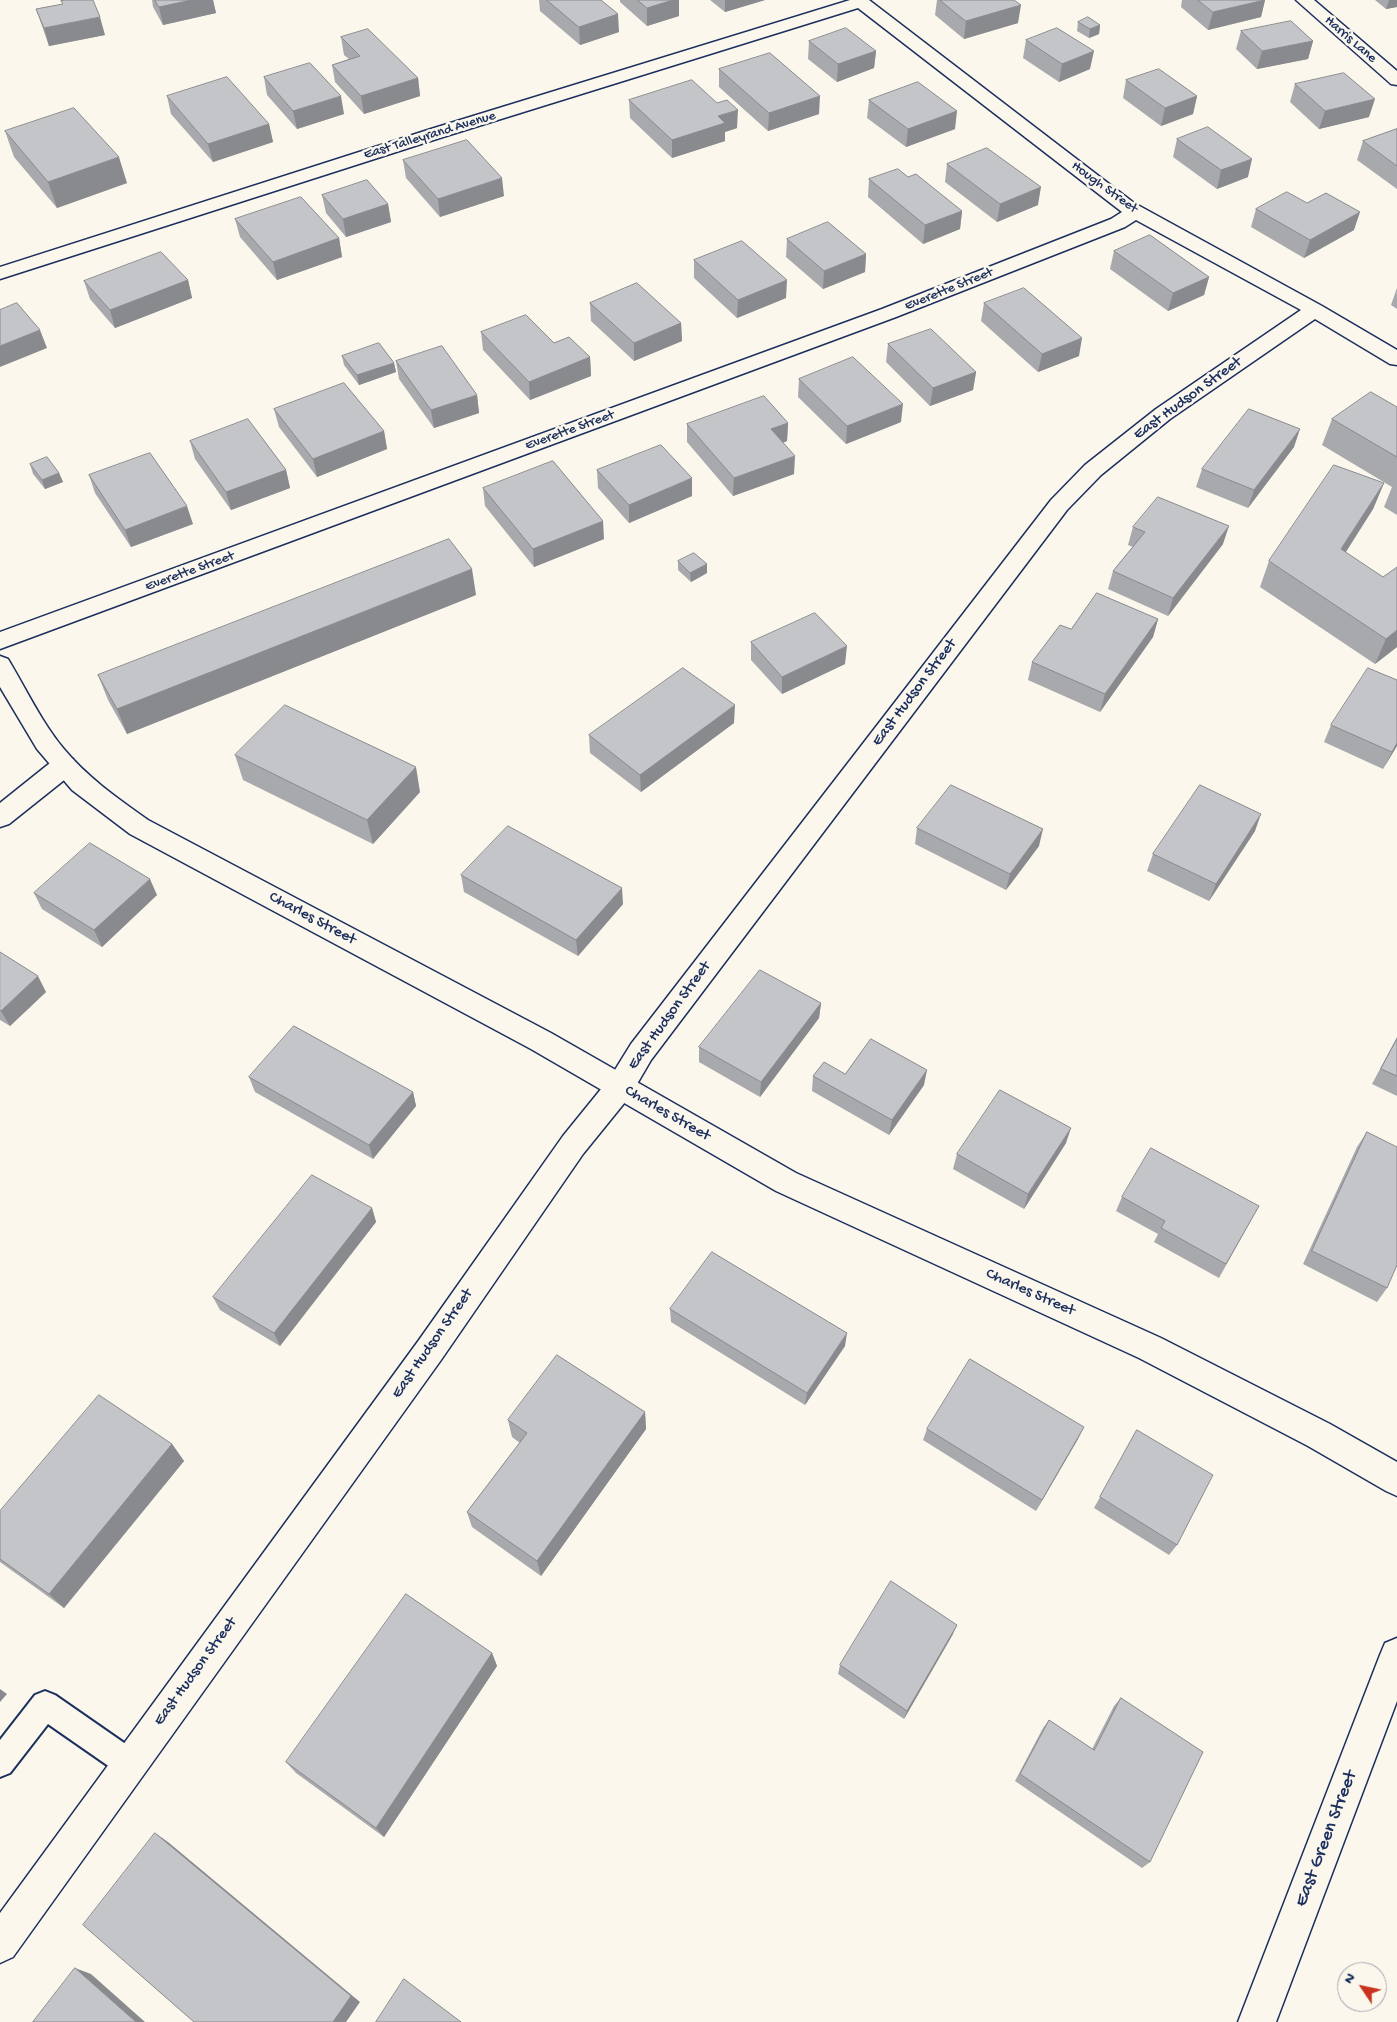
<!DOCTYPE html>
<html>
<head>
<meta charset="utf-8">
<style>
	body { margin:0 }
	#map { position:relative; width:1397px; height:2022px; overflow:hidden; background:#fbf7ec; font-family:"Gochi Hand",sans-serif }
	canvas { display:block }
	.north { position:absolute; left:1337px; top:1962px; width:50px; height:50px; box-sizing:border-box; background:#fbf7ec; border:1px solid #a1a7b3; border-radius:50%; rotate:304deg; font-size:14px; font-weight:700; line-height:20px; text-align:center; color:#1b2f5e }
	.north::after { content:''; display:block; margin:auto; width:18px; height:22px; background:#c8321e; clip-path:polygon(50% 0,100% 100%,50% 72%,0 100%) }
</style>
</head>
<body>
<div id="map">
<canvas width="1397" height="2022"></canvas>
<div class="north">N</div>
</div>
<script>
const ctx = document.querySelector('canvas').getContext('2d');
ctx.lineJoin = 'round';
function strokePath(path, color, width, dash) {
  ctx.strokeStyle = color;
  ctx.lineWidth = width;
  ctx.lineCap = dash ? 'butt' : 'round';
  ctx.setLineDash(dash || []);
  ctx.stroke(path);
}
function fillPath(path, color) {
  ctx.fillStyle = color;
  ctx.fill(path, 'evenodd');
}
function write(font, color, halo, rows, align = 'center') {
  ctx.font = font + ' "Gochi Hand",sans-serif';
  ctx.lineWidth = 5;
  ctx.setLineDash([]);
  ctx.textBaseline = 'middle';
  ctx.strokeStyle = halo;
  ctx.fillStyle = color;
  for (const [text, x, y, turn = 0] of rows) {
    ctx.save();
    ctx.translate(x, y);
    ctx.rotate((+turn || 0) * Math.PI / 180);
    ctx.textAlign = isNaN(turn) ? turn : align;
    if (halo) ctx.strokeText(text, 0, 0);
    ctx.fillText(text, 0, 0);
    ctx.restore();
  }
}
const service = new Path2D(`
	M45,1691L55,1695L140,1754L145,1764L140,1774L130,1779L120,1774L48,1724L10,1773L0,1777V1740L35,1695Z`);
const minor = new Path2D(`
	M850,0H869L1134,203L1322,306L1397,350V365L1390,364L1315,319L1170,419L1101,475L1067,510L651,1060L630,1096L583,1154L441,1360L13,1957L0,1963V1913L419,1340L563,1136L610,1078L631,1044L1051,500L1085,465L1156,409L1301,310L1136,220L1125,227L896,317L0,649V632L882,309L1111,219L1122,212L858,8L443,137L0,279V267L431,129Z
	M1296,0H1314L1397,71V85L1391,84Z
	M64,757L73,759L76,766L73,773L9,824L0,827V803L55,759Z
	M1397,1638V1701L1276,2022H1238L1380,1655L1385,1643Z`);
const tertiary = new Path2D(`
	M0,656L8,659C26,689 41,721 63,748C87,777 117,798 148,820L551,1033L796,1173L1161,1338L1330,1424L1397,1462V1496L1386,1491L1308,1446L1139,1358L776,1191L531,1049L130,834L72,790L37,749L0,687Z`);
const wall = new Path2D(`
	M152,0H213L216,13L163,25L153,7Z
	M539,0H601L619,32L580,45L540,11Z
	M620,0H679V16L647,26L620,2Z
	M710,0H765L725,12Z
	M937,0H1014L1018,23L964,39L935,15Z
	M1182,0H1265L1261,17L1208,30L1181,7Z
	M1375,0H1397V7L1386,9Z
	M36,9L105,35L49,46L42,26Z
	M1078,22L1100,25L1099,34L1089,38L1077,31Z
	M1241,31L1313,41L1308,59L1257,69L1236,49Z
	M341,37L418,78L420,96L364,114L335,82L332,65L349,59L344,55Z
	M1026,40L1090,69L1059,82L1023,58Z
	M809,41L876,51L874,68L837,82L808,59Z
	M719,69L819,114L768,131L719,87Z
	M264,77L344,114L297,129L267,95Z
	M1126,80L1197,96L1193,114L1161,126L1123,98Z
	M1295,84L1369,117L1319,129L1290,102Z
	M167,96L269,124L273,142L213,162L171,114Z
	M629,100L737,128L725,132V141L672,158L630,118Z
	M869,100L955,129L906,147L867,118Z
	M1397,129V189L1357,160L1363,141Z
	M5,131L127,183L57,208L14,157Z
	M1177,139L1248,177L1217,189L1173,157Z
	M403,160L504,196L440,217L406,178Z
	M947,164L1038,205L997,222L945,182Z
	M908,177L962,211L960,229L923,244L868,197L869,179Z
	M322,195L388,204L391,222L346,237L326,213Z
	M1307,203L1354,230L1304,258L1251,227L1256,209Z
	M235,219L339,238L342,257L277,280L240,237Z
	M787,239L866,254L865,272L823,289L786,257Z
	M1114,251L1209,277L1204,295L1168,311L1110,269Z
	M694,260L786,298L737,318L694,278Z
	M188,280L192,298L115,328L90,299L84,281Z
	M1397,288V309L1391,305Z
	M590,303L681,323L682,341L634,361L591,321Z
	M984,303L1079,356L1038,372L981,321Z
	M481,332L554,343L590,357L591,376L530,400L483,350Z
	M888,344L976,372L973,390L930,406L886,362Z
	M342,356L394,363L396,372L359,385L344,365Z
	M396,361L477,395L479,413L434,428L399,379Z
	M799,379L901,422L846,444L798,397Z
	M1397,407V515L1384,507L1392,487L1322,445L1332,419Z
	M274,409L384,431L387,449L317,477L279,427Z
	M788,423L787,441L783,443L794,474L733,496L687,442V424Z
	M190,441L286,470L290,488L231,510L195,459Z
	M1294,447L1248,508L1196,487L1202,469Z
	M30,464L59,473L63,482L45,489L33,474Z
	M597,470L692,496L629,523L598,488Z
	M89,475L193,524L131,547L95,493Z
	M1384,483L1373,509L1346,552L1397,647L1375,664L1260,587L1269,561Z
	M483,488L604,539L534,567L485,506Z
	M1133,527L1223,544L1168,616L1108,589L1113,571L1133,547L1128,545Z
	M678,561L707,564V573L691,582L678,570Z
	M476,595L127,734L108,700L98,675Z
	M1158,619L1153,637L1100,712L1028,680L1032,662Z
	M751,642L845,664L782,694L751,660Z
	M734,723L641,792L590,753L589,735Z
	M1331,725L1397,746L1383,769L1324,742Z
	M235,755L420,792L373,844L243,780Z
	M917,828L1039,846L1006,890L915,844Z
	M1255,831L1209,901L1147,871L1153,854Z
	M461,875L623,904L578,956L464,892Z
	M34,893L157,895L102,947L42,909Z
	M0,952L46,992L10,1026L0,1020Z
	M821,1003L819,1018L760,1097L699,1062V1047Z
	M1397,1037V1096L1372,1084Z
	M845,1074L924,1085L889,1135L812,1091L813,1076Z
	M249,1077L413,1092L416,1106L373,1159L255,1092Z
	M1367,1132L1387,1288L1377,1302L1303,1264L1357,1147Z
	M1066,1143L1024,1209L953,1169L957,1154Z
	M1122,1197L1259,1206L1219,1278L1154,1242L1158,1234L1116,1211Z
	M372,1208L376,1222L280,1346L220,1310L213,1297Z
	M670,1309L845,1346L805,1405L671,1322Z
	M645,1412L646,1429L541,1576L472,1527L467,1512L520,1443L512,1437L508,1420Z
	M927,1429L1078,1439L1036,1511L923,1440Z
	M1137,1430L1177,1545L1169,1555L1094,1508Z
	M172,1444L184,1461L64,1608L0,1562V1511Z
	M953,1634L904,1719L838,1674L840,1665Z
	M492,1653L497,1666L384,1837L296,1773L286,1762Z
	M1121,1698L1150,1862L1142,1868L1015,1781L1043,1728L1049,1720L1092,1749L1114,1706Z`);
const shadedWall = new Path2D(`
	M192,0H213L216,13L163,25L159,7Z
	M673,0H679V16L647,26V8Z
	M725,0H765L725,12Z
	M1265,0L1261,17L1208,30L1213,12Z
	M1389,0H1397V7L1386,9Z
	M1021,5L1018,23L964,39L966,21Z
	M618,14L619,32L580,45L579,27Z
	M100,17L105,35L49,46L44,28Z
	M1100,25L1099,34L1089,38L1090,29Z
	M1313,41L1308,59L1257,69L1262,51Z
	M876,51L874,68L837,82L838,64Z
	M1094,51L1090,69L1059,82L1062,64Z
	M418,78L420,96L364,114L361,96Z
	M341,96L344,114L297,129L293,111Z
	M820,96L819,114L768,131L769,113Z
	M1197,96L1193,114L1161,126L1165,108Z
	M1375,99L1369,117L1319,129L1325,111Z
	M738,110L737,128L725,132V141L672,158V140L718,116Z
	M957,111L955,129L906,147L908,129Z
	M269,124L273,142L213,162L208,144Z
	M119,157L127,183L57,208L48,182Z
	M1252,159L1248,177L1217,189L1221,170Z
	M502,178L504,196L440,217L438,199Z
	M1041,187L1038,205L997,222L1000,204Z
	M388,204L391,222L346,237L343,219Z
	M962,211L960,229L923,244L925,225Z
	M1360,212L1354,230L1304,258L1310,240Z
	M339,238L342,257L277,280L273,262Z
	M866,254L865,272L823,289L824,271Z
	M1209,277L1204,295L1168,311L1173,293Z
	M188,280L192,298L115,328L110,310Z
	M787,280L786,298L737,318L738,300Z
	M681,323L682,341L634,361V343Z
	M40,330L47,348L0,367V346Z
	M1082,338L1079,356L1038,372L1042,354Z
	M590,357L591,376L530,400L529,382Z
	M394,363L396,372L359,385L357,375Z
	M976,372L973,390L930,406L933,388Z
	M477,395L479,413L434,428L431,410Z
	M903,404L901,422L846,444L847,426Z
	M788,423L787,441L770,447L771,429Z
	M1300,429L1294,447L1248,508L1254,490Z
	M384,431L387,449L317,477L313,459Z
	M795,456L794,474L733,496L734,478Z
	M286,470L290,488L231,510L226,492Z
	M59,473L63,482L45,489L42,480Z
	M692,478V496L629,523V505Z
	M1384,483L1373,509L1331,575L1341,549Z
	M187,506L193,524L131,547L125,530Z
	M603,521L604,539L534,567L533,549Z
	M1229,526L1223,544L1168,616L1173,598Z
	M707,564V573L691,582L690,573Z
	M472,569L476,595L127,734L117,709Z
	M1158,619L1153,637L1100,712L1105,694Z
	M1397,630V647L1375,664L1386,639Z
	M847,646L845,664L782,694V677Z
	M735,705L734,723L641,792L640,775Z
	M1397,743V746L1383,769L1392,752Z
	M416,767L420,792L373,844L367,820Z
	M1261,814L1255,831L1209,901L1216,884Z
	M1043,829L1039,846L1006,890L1010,874Z
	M150,879L157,895L102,947L94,930Z
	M622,888L623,904L578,956L576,940Z
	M38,976L46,992L10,1026L1,1011Z
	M821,1003L819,1018L760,1097L761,1082Z
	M927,1070L924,1085L889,1135L892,1120Z
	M413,1092L416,1106L373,1159L369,1145Z
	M1071,1128L1066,1143L1024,1209L1028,1194Z
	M372,1208L376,1222L280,1346L274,1333Z
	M847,1333L845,1346L805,1405L807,1393Z
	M645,1412L646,1429L541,1576L537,1561Z
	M1084,1427L1078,1439L1036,1511L1042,1500Z
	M172,1444L184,1461L64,1608L49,1594Z
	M957,1625L953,1634L904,1719L907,1711Z
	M492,1653L497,1666L384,1837L376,1828Z
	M0,1689L7,1694L0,1702Z
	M155,1833L168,1842L360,2002L346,2022H333Z
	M75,1968L91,1974L145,2022H136Z`);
const building = new Path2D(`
	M67,0H93L100,17L44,28L36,9L63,4L61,1Z
	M155,0H192L159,7Z
	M547,0H601L618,14L579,27Z
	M638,0H673L647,8Z
	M940,0H1014L1021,5L966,21Z
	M1198,0H1265L1213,12Z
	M1088,17L1100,25L1090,29L1078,22Z
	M1291,21L1313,41L1262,51L1241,31Z
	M846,28L876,51L838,64L809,41Z
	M1057,28L1094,51L1062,64L1026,40Z
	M368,29L418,78L361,96L332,65L360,56L341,37Z
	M770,53L820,96L769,113L719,69Z
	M310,63L341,96L293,111L264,77Z
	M1159,69L1197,96L1165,108L1126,80Z
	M1344,73L1375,99L1325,111L1295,84Z
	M227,77L269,124L208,144L167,96Z
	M692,80L717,103L727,100L738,110L718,116L725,123L672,140L629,100Z
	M918,82L957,111L908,129L869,100Z
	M74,108L119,157L48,182L5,131Z
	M1208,127L1252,159L1221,170L1177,139Z
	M1397,129V166L1363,141Z
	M467,140L502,178L438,199L403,160Z
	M987,148L1041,187L1000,204L947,164Z
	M898,169L908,177L916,174L962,211L925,225L869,179Z
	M367,180L388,204L343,219L322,195Z
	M1287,192L1307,203L1326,193L1360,212L1310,240L1256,209Z
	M301,197L339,238L273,262L235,219Z
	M828,222L866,254L824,271L787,239Z
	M1150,235L1209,277L1173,293L1114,251Z
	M742,241L787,280L738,300L694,260Z
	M161,252L188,280L110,310L84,281Z
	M637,283L681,323L634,343L590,303Z
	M1024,288L1082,338L1042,354L984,303Z
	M17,303L40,330L0,346V310Z
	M526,315L554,343L569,337L590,357L529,382L481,332Z
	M931,329L976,372L933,388L888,344Z
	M379,343L394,363L357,375L342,356Z
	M442,346L477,395L431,410L396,361Z
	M853,357L903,404L847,426L799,379Z
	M344,383L384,431L313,459L274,409Z
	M1371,392L1397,407V457L1332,419Z
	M764,396L788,423L771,429L795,456L734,478L687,424Z
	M1249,409L1300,429L1254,490L1202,469Z
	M248,419L286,470L226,492L190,441Z
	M661,445L692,478L629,505L597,470Z
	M150,453L187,506L125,530L89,475Z
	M47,457L59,473L42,480L30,464Z
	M553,461L603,521L533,549L483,488Z
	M1334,465L1384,483L1341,549L1383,577L1397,567V630L1386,639L1269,561Z
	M1158,497L1229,526L1173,598L1113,571L1145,532L1133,527Z
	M449,539L472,569L117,709L98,675Z
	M694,553L707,564L690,573L678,561Z
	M1097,593L1158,619L1105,694L1032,662L1060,625L1071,629Z
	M815,613L847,646L782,677L751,642Z
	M683,668L735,705L640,775L589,735Z
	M1368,668L1397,680V743L1392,752L1331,725Z
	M285,705L416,767L367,820L235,755Z
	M951,785L1043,829L1010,874L917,828Z
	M1200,785L1261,814L1216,884L1153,854Z
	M508,826L622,888L576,940L461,875Z
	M90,843L150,879L94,930L34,893Z
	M0,952L38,976L1,1011L0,1010Z
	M760,970L821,1003L761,1082L699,1047Z
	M294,1026L413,1092L369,1145L249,1077Z
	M871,1039L927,1070L892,1120L813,1076L824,1062L845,1074Z
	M1397,1039V1076L1381,1069Z
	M1000,1090L1071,1128L1028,1194L957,1154Z
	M1367,1132L1397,1147V1265L1387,1288L1312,1251Z
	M1151,1148L1259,1206L1226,1264L1161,1228L1165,1221L1122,1197Z
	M312,1175L372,1208L274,1333L213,1297Z
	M712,1252L847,1333L807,1393L670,1309Z
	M557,1355L645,1412L537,1561L467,1512L527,1433L508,1420Z
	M970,1359L1084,1427L1042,1500L927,1429Z
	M99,1395L172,1444L49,1594L0,1559V1511Z
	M1137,1430L1213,1475L1177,1545L1100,1497Z
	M891,1581L957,1625L907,1711L840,1665Z
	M406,1594L492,1653L376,1828L286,1762Z
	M1121,1698L1203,1752L1150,1862L1020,1774L1049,1720L1094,1750Z
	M155,1833L351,1996L333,2022H194L83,1925Z
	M75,1968L136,2022H33Z
	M404,1979L461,2022H376Z`);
const farStreetnames = [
	["Harris Lane",1350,40,41],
	["East Talleyrand Avenue",430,136,-17],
	["Hough Street",1104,188,36],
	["Everette Street",949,290,-22],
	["Everette Street",570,431,-20],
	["Everette Street",190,572,-20]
];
const streetNames = [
	["East Hudson Street",1188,399,-36],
	["East Hudson Street",915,693,-53],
	["Charles Street",312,919,28],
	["East Hudson Street",670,1016,-54],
	["Charles Street",667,1114,30],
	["Charles Street",1030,1293,24],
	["East Hudson Street",433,1344,-55],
	["East Hudson Street",196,1672,-54]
];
const nearStreetnames = [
	["East Green Street",1327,1839,-69]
];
strokePath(service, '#1b2f5e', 4);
strokePath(minor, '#1b2f5e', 3);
strokePath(tertiary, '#1b2f5e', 3);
fillPath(service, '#fbf7ec');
fillPath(minor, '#fbf7ec');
fillPath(tertiary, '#fbf7ec');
fillPath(wall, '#a8a9ad');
fillPath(shadedWall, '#888a8d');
fillPath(building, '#c3c5c9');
strokePath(building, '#888a8d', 1);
write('14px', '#1b2f5e', '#fbf7ec', farStreetnames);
write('16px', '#1b2f5e', '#fbf7ec', streetNames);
write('19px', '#1b2f5e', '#fbf7ec', nearStreetnames);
</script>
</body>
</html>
